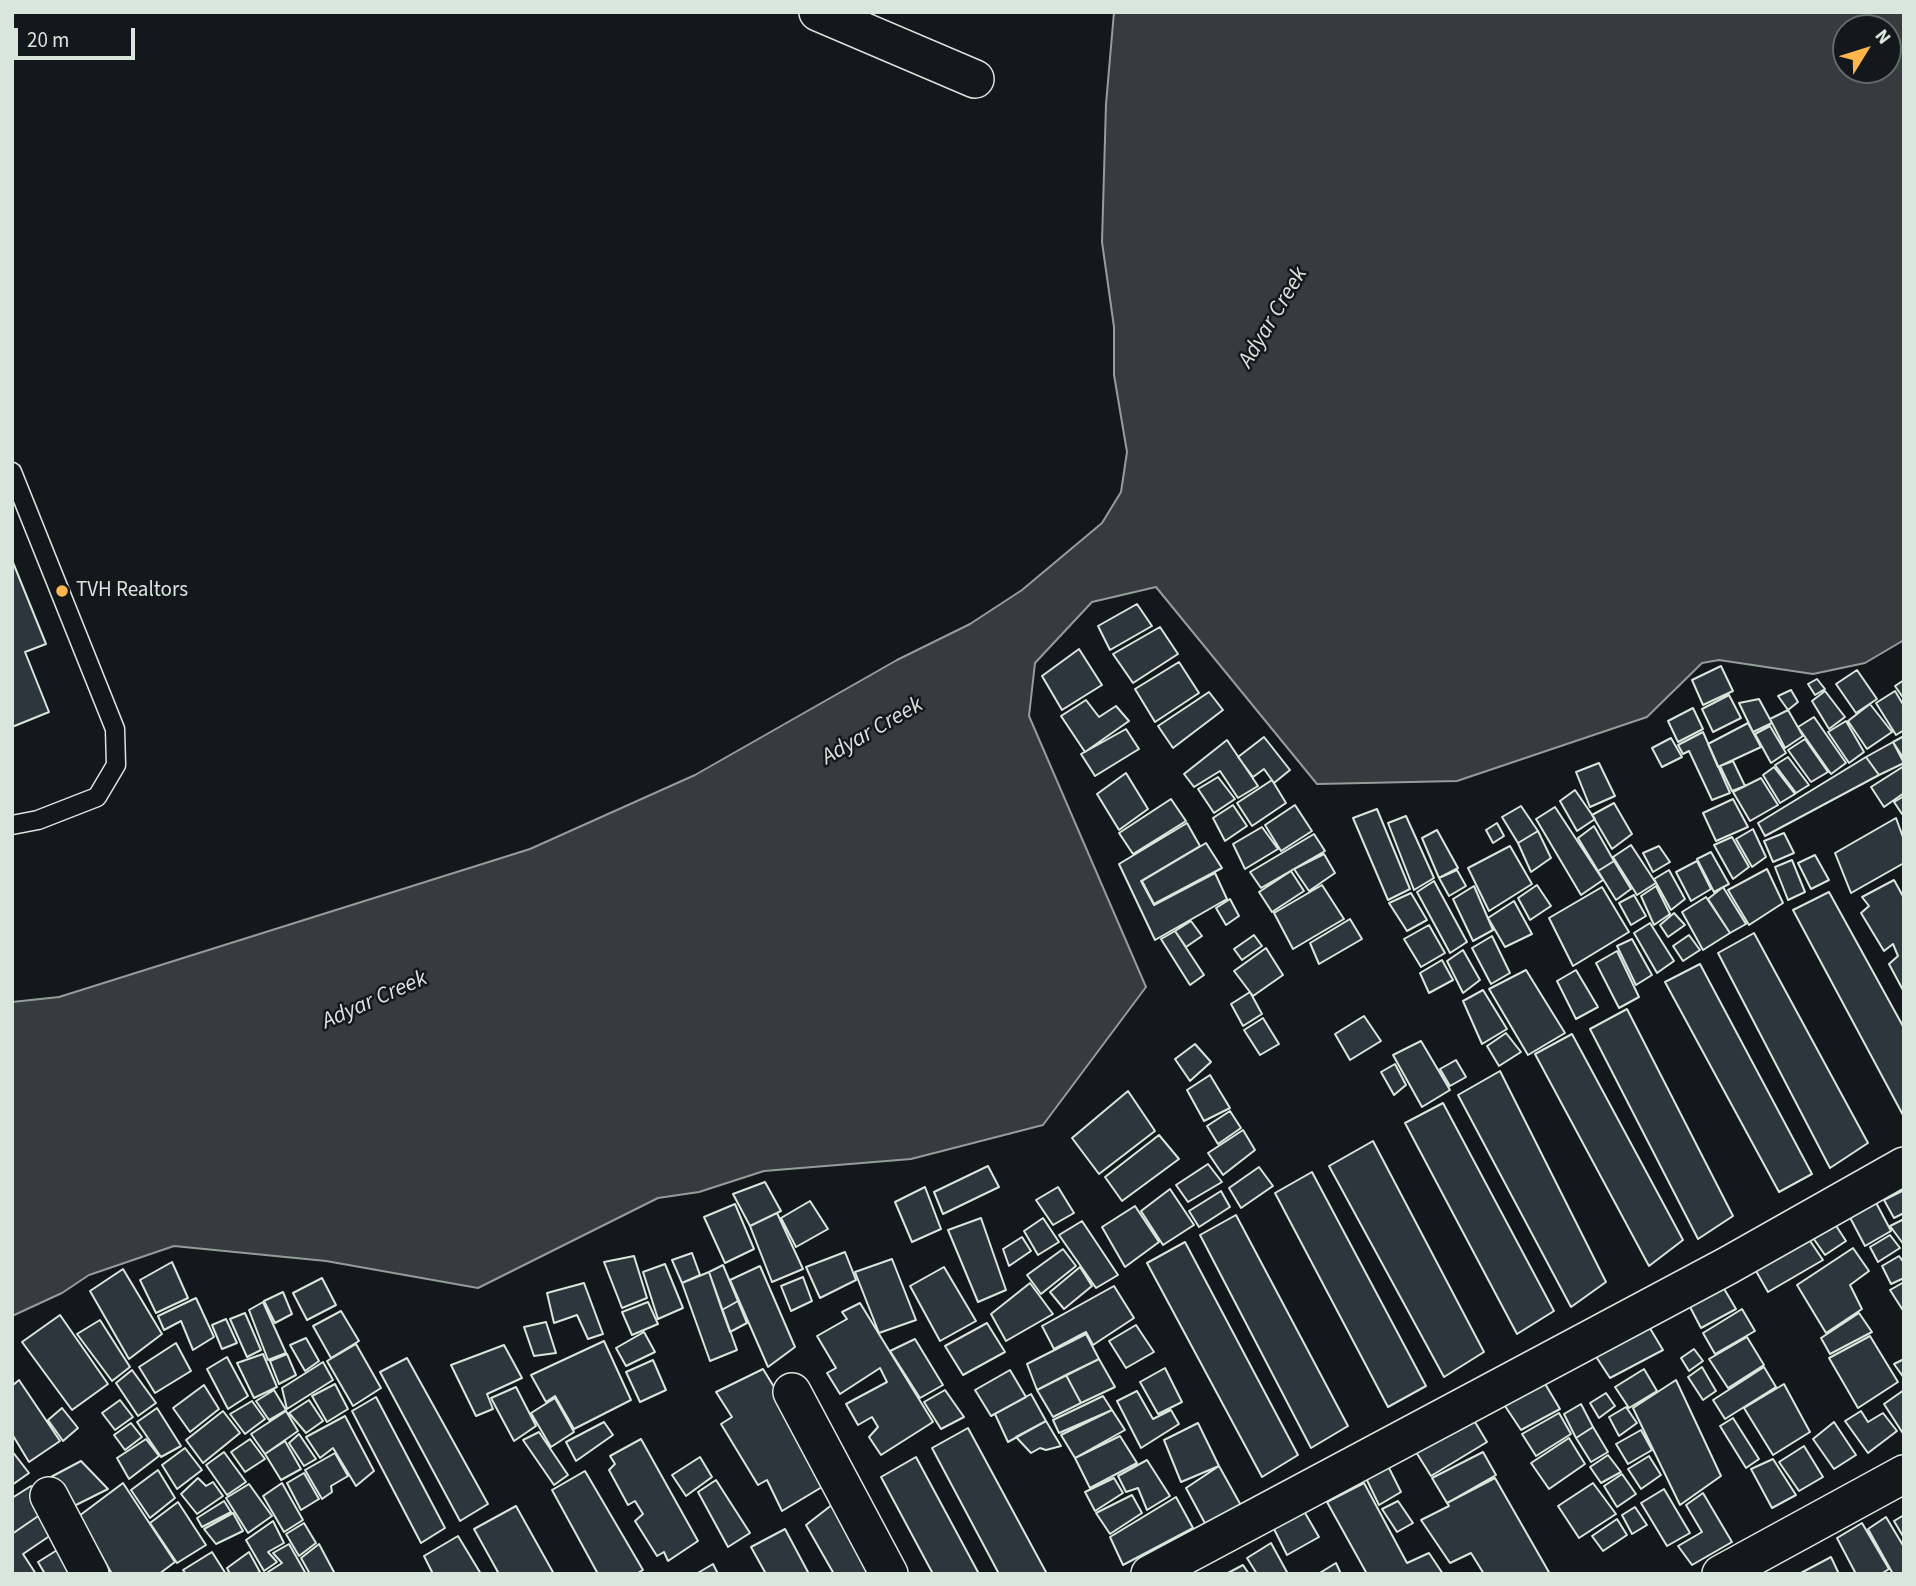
<!DOCTYPE html>
<html>
<head>
<meta charset="utf-8">
<style>
	body { margin:0 }
	#map { position:relative; width:1916px; height:1586px; overflow:hidden; background:#14181c; font-family:"Source Sans 3",sans-serif }
	canvas { display:block }
	.frame { position:absolute; inset:0; border:14px solid #d8e6dc; pointer-events:none }
	.north { position:absolute; left:1832px; top:14px; width:70px; height:70px; box-sizing:border-box; background:#14181c; border:2px solid #626a69; border-radius:50%; rotate:52deg; font-size:19px; font-weight:700; line-height:28px; text-align:center; color:#d8e6dc }
	.north::after { content:''; display:block; margin:auto; width:24px; height:32px; background:#ffb74d; clip-path:polygon(50% 0,100% 100%,50% 72%,0 100%) }
	.scale { position:absolute; left:14px; top:28px; width:121px; height:32px; box-sizing:border-box; border:4px solid #d8e6dc; border-top:0; padding-left:9px; font-size:21px; line-height:24px; white-space:nowrap; color:#d8e6dc; -webkit-text-stroke:5px #14181c; paint-order:stroke }
</style>
</head>
<body>
<div id="map">
<canvas width="1916" height="1586"></canvas>
<div class="frame"></div>
<div class="north">N</div>
<div class="scale">20 m</div>
</div>
<script>
const ctx = document.querySelector('canvas').getContext('2d');
ctx.lineJoin = 'round';
function fillPath(path, color) {
  ctx.fillStyle = color;
  ctx.fill(path, 'evenodd');
}
function strokePath(path, color, width, dash) {
  ctx.strokeStyle = color;
  ctx.lineWidth = width;
  ctx.lineCap = dash ? 'butt' : 'round';
  ctx.setLineDash(dash || []);
  ctx.stroke(path);
}
function write(font, color, halo, rows, align = 'center') {
  ctx.font = font + ' "Source Sans 3",sans-serif';
  ctx.lineWidth = 5;
  ctx.setLineDash([]);
  ctx.textBaseline = 'middle';
  ctx.strokeStyle = halo;
  ctx.fillStyle = color;
  for (const [text, x, y, turn = 0] of rows) {
    ctx.save();
    ctx.translate(x, y);
    ctx.rotate((+turn || 0) * Math.PI / 180);
    ctx.textAlign = isNaN(turn) ? turn : align;
    if (halo) ctx.strokeText(text, 0, 0);
    ctx.fillText(text, 0, 0);
    ctx.restore();
  }
}
const water = new Path2D(`
	M1114,12H1904V640L1865,663L1813,674L1719,660L1702,663L1647,717L1457,781L1317,784L1156,587L1092,602L1035,663L1029,716L1146,987L1043,1125L911,1159L764,1171L699,1192L658,1198L478,1288L326,1261L174,1246L89,1275L62,1293L12,1316V1002L59,997L530,849L695,775L897,660L970,624L1022,590L1102,523L1121,492L1127,452L1114,375V327L1102,242L1106,104ZM1846,28H1888V70H1846Z`);
const building = new Path2D(`
	M12,560L46,644L25,652L49,712L12,727Z
	M1137,604L1152,626L1110,650L1098,626Z
	M1160,627L1178,654L1133,683L1113,654Z
	M1079,649L1102,685L1062,710L1042,676Z
	M1179,662L1199,693L1155,722L1135,689Z
	M1721,666L1733,691L1703,705L1692,680Z
	M1857,670L1877,699L1856,713L1836,684Z
	M1817,679L1825,689L1815,695L1808,684Z
	M1904,680V699L1895,686Z
	M1791,690L1798,702L1788,710L1778,696Z
	M1825,691L1845,717L1829,729L1812,701Z
	M1895,691L1904,706V730L1896,735L1876,703Z
	M1209,692L1223,710L1173,748L1158,726Z
	M1729,695L1741,718L1713,732L1702,709Z
	M1759,699L1772,723L1753,732L1739,703Z
	M1086,700L1099,717L1116,706L1129,721L1085,752L1061,716Z
	M1870,704L1892,732L1867,749L1848,721Z
	M1693,708L1703,729L1678,742L1668,721Z
	M1788,710L1803,736L1785,748L1770,719Z
	M1814,717L1846,763L1831,774L1798,727Z
	M1846,721L1864,752L1849,763L1828,732Z
	M1748,723L1761,747L1718,767L1708,744Z
	M1770,726L1786,753L1771,763L1755,734Z
	M1126,729L1139,749L1095,776L1081,754Z
	M1703,732L1730,793L1712,800L1689,751L1683,754L1678,745Z
	M1904,736V759L1893,742Z
	M1264,737L1290,770L1274,783L1264,769L1253,777L1238,757Z
	M1671,738L1682,757L1662,767L1652,748Z
	M1805,739L1828,772L1811,782L1788,750Z
	M1227,740L1258,786L1238,798L1220,771L1194,787L1184,774Z
	M1893,742L1904,763L1879,775L1866,757Z
	M1788,757L1809,785L1796,793L1775,765Z
	M1866,757L1879,775L1765,836L1758,823Z
	M1733,761L1745,786L1732,791L1720,766Z
	M1599,763L1615,796L1590,807L1576,772Z
	M1904,766V793L1884,807L1871,787Z
	M1774,767L1795,794L1780,803L1763,775Z
	M1126,773L1148,809L1119,830L1097,794Z
	M1218,777L1235,799L1214,813L1198,789Z
	M1761,778L1778,805L1750,821L1733,792Z
	M1272,780L1286,803L1252,826L1237,803Z
	M1575,790L1595,819L1577,831L1560,801Z
	M1904,796V812L1902,814L1894,802Z
	M1171,799L1186,821L1133,854L1119,833Z
	M1733,799L1748,827L1716,841L1703,813Z
	M1614,803L1632,834L1612,849L1592,815Z
	M1233,805L1247,826L1225,841L1213,818Z
	M1295,805L1312,831L1281,851L1265,825Z
	M1521,806L1538,831L1518,843L1502,817Z
	M1555,807L1603,880L1581,895L1536,819Z
	M1377,809L1410,889L1388,900L1353,818Z
	M1406,816L1434,878L1414,890L1388,823Z
	M1896,818L1904,840V863L1851,893L1835,853Z
	M1187,823L1200,846L1141,881L1154,905L1215,873L1227,899L1155,940L1119,864Z
	M1497,823L1504,836L1493,843L1486,830Z
	M1594,826L1614,861L1598,871L1578,838Z
	M1262,827L1278,849L1245,869L1233,844Z
	M1753,829L1766,857L1752,867L1736,839Z
	M1437,830L1458,868L1439,878L1422,838Z
	M1538,831L1551,858L1531,872L1518,843Z
	M1784,833L1794,853L1773,862L1764,841Z
	M1314,834L1325,851L1261,888L1250,872Z
	M1732,837L1749,867L1733,879L1714,845Z
	M1206,843L1222,868L1154,904L1142,881Z
	M1631,845L1656,883L1637,895L1613,857Z
	M1510,846L1532,884L1489,911L1468,868Z
	M1659,846L1670,862L1653,872L1643,853Z
	M1711,852L1729,884L1714,892L1697,859Z
	M1324,854L1335,873L1309,891L1294,869Z
	M1815,855L1829,880L1811,889L1798,863Z
	M1792,860L1805,892L1788,900L1775,867Z
	M1614,861L1631,889L1616,900L1598,871Z
	M1697,861L1711,889L1691,901L1676,872Z
	M1767,869L1783,903L1749,925L1728,890Z
	M1457,870L1466,886L1449,896L1439,878Z
	M1669,870L1685,899L1671,910L1654,879Z
	M1291,871L1304,891L1272,912L1259,892Z
	M1894,880L1904,898V992L1889,964L1898,956L1893,944L1884,951L1861,913L1869,906L1862,897Z
	M1434,881L1467,942L1450,953L1417,892Z
	M1322,885L1344,919L1293,949L1274,913Z
	M1537,885L1551,906L1530,920L1518,898Z
	M1474,886L1493,930L1473,941L1453,899Z
	M1656,886L1670,914L1654,925L1641,896Z
	M1602,887L1629,932L1573,966L1549,918Z
	M1723,887L1746,924L1730,933L1708,899Z
	M1829,892L1904,1028V1117L1793,910Z
	M1411,893L1427,920L1407,931L1389,903Z
	M1634,895L1646,916L1631,925L1619,903Z
	M1706,897L1730,933L1703,950L1682,912Z
	M1230,899L1239,916L1226,925L1216,908Z
	M1514,901L1532,934L1505,947L1488,918Z
	M1674,913L1685,925L1668,937L1660,925Z
	M1350,919L1362,939L1319,964L1310,943Z
	M1191,921L1202,936L1186,947L1175,931Z
	M1650,923L1674,961L1657,973L1634,933Z
	M1429,925L1445,953L1421,967L1404,939Z
	M1175,931L1204,975L1190,985L1161,939Z
	M1754,933L1868,1143L1830,1168L1718,953Z
	M1254,935L1262,946L1242,960L1234,949Z
	M1689,935L1700,950L1683,961L1673,946Z
	M1492,936L1510,973L1491,984L1472,948Z
	M1632,939L1652,975L1636,985L1617,946Z
	M1266,948L1283,975L1253,996L1234,971Z
	M1463,950L1480,980L1463,993L1447,961Z
	M1617,951L1639,997L1619,1008L1596,963Z
	M1442,960L1453,980L1429,993L1420,973Z
	M1700,964L1812,1174L1779,1192L1665,982Z
	M1526,970L1565,1033L1528,1055L1489,989Z
	M1576,970L1598,1007L1576,1019L1557,981Z
	M1483,990L1507,1029L1482,1044L1463,1001Z
	M1250,992L1262,1014L1243,1026L1231,1004Z
	M1627,1009L1733,1216L1698,1239L1590,1029Z
	M1364,1016L1381,1041L1350,1060L1335,1034Z
	M1263,1018L1279,1044L1260,1055L1244,1030Z
	M1506,1033L1521,1052L1499,1066L1487,1046Z
	M1572,1034L1683,1240L1649,1266L1535,1054Z
	M1421,1041L1450,1090L1422,1107L1393,1055Z
	M1195,1044L1211,1062L1190,1081L1175,1059Z
	M1456,1060L1466,1077L1450,1086L1440,1069Z
	M1395,1064L1406,1085L1394,1095L1381,1072Z
	M1500,1071L1606,1282L1571,1307L1458,1095Z
	M1210,1075L1230,1108L1204,1121L1187,1090Z
	M1128,1091L1155,1131L1099,1174L1072,1138Z
	M1443,1103L1554,1311L1517,1334L1405,1123Z
	M1230,1111L1241,1128L1218,1144L1207,1126Z
	M1243,1130L1255,1150L1223,1175L1208,1153Z
	M1159,1135L1179,1159L1122,1201L1105,1177Z
	M1373,1141L1484,1352L1444,1377L1329,1166Z
	M1208,1164L1222,1182L1188,1202L1176,1185Z
	M988,1166L999,1187L943,1214L934,1192Z
	M1259,1167L1273,1186L1241,1208L1229,1188Z
	M1312,1172L1426,1386L1388,1407L1275,1193Z
	M765,1182L781,1211L750,1226L733,1194Z
	M925,1187L941,1229L912,1242L895,1202Z
	M1058,1187L1074,1213L1053,1225L1036,1200Z
	M1170,1189L1194,1225L1163,1245L1141,1211Z
	M1904,1190V1213L1894,1218L1884,1200Z
	M1221,1191L1230,1207L1199,1227L1189,1211Z
	M1872,1195L1891,1231L1865,1246L1845,1208Z
	M810,1201L828,1229L796,1247L781,1218Z
	M735,1204L754,1249L725,1263L704,1217Z
	M1135,1206L1159,1242L1125,1267L1102,1227Z
	M777,1213L803,1269L772,1282L750,1226Z
	M1236,1215L1348,1426L1311,1448L1200,1235Z
	M981,1218L1006,1290L978,1302L948,1230Z
	M1043,1218L1059,1242L1038,1255L1024,1231Z
	M1904,1219V1245L1890,1226Z
	M1082,1221L1118,1275L1096,1288L1059,1235Z
	M1833,1221L1846,1241L1825,1255L1811,1235Z
	M1806,1235L1823,1260L1768,1292L1752,1264Z
	M1890,1235L1900,1248L1878,1262L1870,1247Z
	M1022,1237L1031,1251L1009,1266L1003,1249Z
	M1185,1242L1298,1455L1262,1477L1147,1263Z
	M1853,1248L1869,1271L1850,1285L1862,1309L1826,1333L1797,1285Z
	M1063,1249L1076,1266L1041,1294L1027,1275Z
	M845,1252L856,1280L820,1298L806,1267Z
	M692,1253L700,1275L682,1283L672,1260Z
	M634,1256L647,1298L622,1308L604,1262Z
	M1899,1256L1904,1263V1278L1891,1284L1882,1266Z
	M892,1259L916,1320L879,1333L855,1272Z
	M172,1262L188,1298L156,1313L140,1280Z
	M665,1264L683,1308L658,1319L643,1272Z
	M723,1265L738,1301L722,1310L709,1272Z
	M760,1266L795,1347L768,1367L730,1280Z
	M944,1267L976,1321L940,1341L910,1286Z
	M1080,1267L1092,1286L1064,1309L1050,1292Z
	M123,1269L162,1334L129,1359L90,1291Z
	M709,1272L737,1350L710,1361L682,1283Z
	M803,1277L812,1301L791,1311L781,1286Z
	M322,1278L336,1305L307,1320L293,1293Z
	M1904,1282V1312L1890,1290Z
	M584,1283L603,1334L588,1339L577,1315L554,1323L547,1293Z
	M1030,1283L1053,1314L1006,1341L991,1314Z
	M1114,1286L1134,1318L1093,1345L1086,1332L1054,1349L1042,1326Z
	M1723,1287L1736,1309L1701,1328L1689,1305Z
	M283,1292L292,1314L275,1323L264,1301Z
	M196,1298L214,1337L193,1350L181,1321L164,1330L158,1316Z
	M738,1301L747,1323L730,1332L722,1310Z
	M263,1302L286,1353L268,1360L249,1310Z
	M648,1302L658,1324L632,1335L622,1312Z
	M860,1303L933,1422L881,1455L869,1437L878,1427L872,1417L858,1425L846,1404L887,1382L880,1368L840,1394L827,1373L836,1368L817,1336L847,1319L842,1312Z
	M1742,1309L1755,1331L1715,1354L1703,1333Z
	M341,1311L359,1341L331,1358L313,1326Z
	M245,1313L261,1350L247,1357L230,1319Z
	M1859,1313L1872,1332L1830,1354L1821,1338Z
	M60,1315L108,1384L72,1410L22,1342Z
	M226,1319L237,1343L222,1349L212,1325Z
	M100,1320L130,1367L112,1381L77,1334Z
	M546,1322L556,1353L534,1356L524,1327Z
	M987,1323L1005,1352L963,1375L945,1346Z
	M1136,1325L1154,1352L1126,1368L1109,1341Z
	M1648,1325L1663,1350L1610,1378L1595,1355Z
	M644,1332L655,1352L626,1366L616,1348Z
	M1086,1334L1099,1359L1037,1390L1027,1364Z
	M1870,1336L1898,1382L1858,1408L1829,1358Z
	M1747,1337L1764,1365L1728,1388L1709,1359Z
	M306,1338L319,1361L305,1371L290,1345Z
	M915,1339L943,1385L920,1398L890,1351Z
	M604,1341L631,1400L574,1429L555,1396L546,1402L531,1375Z
	M176,1343L191,1371L155,1393L139,1367Z
	M356,1344L381,1388L353,1406L327,1361Z
	M504,1345L522,1378L487,1394L493,1409L476,1416L451,1365Z
	M1694,1349L1703,1361L1689,1371L1681,1358Z
	M263,1354L277,1387L254,1398L237,1363Z
	M287,1354L296,1375L279,1384L270,1361Z
	M227,1357L248,1396L228,1409L207,1369Z
	M407,1358L488,1504L460,1521L380,1372Z
	M1099,1359L1115,1387L1081,1403L1066,1375Z
	M1904,1359V1378L1894,1364Z
	M653,1360L666,1390L640,1402L626,1372Z
	M323,1362L333,1380L287,1409L282,1388Z
	M1702,1367L1716,1391L1703,1400L1688,1377Z
	M1764,1367L1776,1387L1725,1419L1713,1400Z
	M1165,1368L1182,1402L1158,1414L1140,1382Z
	M763,1369L832,1481L782,1511L767,1480L758,1485L721,1424L732,1417L716,1392Z
	M1644,1369L1657,1391L1629,1408L1615,1387Z
	M132,1370L156,1403L138,1416L116,1383Z
	M1010,1370L1026,1397L991,1416L975,1390Z
	M1066,1375L1081,1403L1053,1417L1037,1390Z
	M19,1380L60,1441L29,1462L12,1434V1386Z
	M1676,1380L1721,1476L1680,1505L1633,1408Z
	M1544,1382L1560,1409L1521,1430L1505,1406Z
	M335,1384L348,1409L327,1422L312,1396Z
	M1784,1384L1810,1432L1773,1455L1744,1408Z
	M204,1385L219,1409L190,1432L173,1408Z
	M516,1387L536,1426L514,1441L491,1398Z
	M274,1390L286,1410L269,1420L256,1401Z
	M945,1390L964,1417L941,1429L924,1402Z
	M1904,1390V1435L1884,1404Z
	M1137,1391L1153,1419L1171,1410L1179,1424L1141,1448L1117,1401Z
	M1606,1393L1615,1406L1599,1418L1590,1403Z
	M1031,1394L1046,1421L1008,1442L995,1414Z
	M1103,1396L1112,1410L1059,1433L1053,1420Z
	M376,1397L445,1528L421,1543L352,1411Z
	M555,1398L574,1432L551,1447L531,1413Z
	M120,1400L133,1417L115,1430L102,1413Z
	M309,1400L323,1421L306,1433L289,1413Z
	M252,1401L265,1419L245,1434L230,1414Z
	M1581,1404L1593,1427L1576,1438L1564,1414Z
	M1626,1407L1637,1423L1619,1436L1609,1417Z
	M62,1408L78,1428L63,1441L48,1420Z
	M157,1408L181,1446L161,1457L137,1422Z
	M1112,1410L1125,1430L1075,1458L1061,1435Z
	M223,1411L240,1433L203,1463L186,1440Z
	M286,1411L298,1431L265,1454L251,1434Z
	M1861,1411L1868,1422L1883,1413L1897,1431L1868,1453L1845,1421Z
	M1559,1413L1571,1434L1536,1456L1522,1434Z
	M345,1416L374,1471L356,1486L333,1448L320,1458L306,1437Z
	M1472,1417L1487,1442L1431,1476L1416,1452Z
	M1733,1418L1759,1459L1746,1468L1720,1426Z
	M1046,1421L1061,1446L1046,1450L1040,1448L1031,1453L1016,1437Z
	M604,1422L613,1435L576,1461L566,1442Z
	M1834,1422L1856,1455L1834,1469L1813,1439Z
	M131,1423L142,1437L125,1450L114,1435Z
	M1198,1423L1219,1466L1181,1482L1164,1440Z
	M1593,1427L1608,1452L1591,1462L1576,1438Z
	M968,1428L1047,1574H999L932,1448Z
	M1641,1430L1652,1450L1628,1464L1616,1444Z
	M539,1432L568,1475L554,1485L523,1440Z
	M299,1434L316,1459L304,1466L289,1443Z
	M1120,1436L1137,1463L1090,1488L1075,1458Z
	M1569,1438L1585,1464L1549,1489L1531,1463Z
	M146,1439L159,1456L129,1479L117,1458Z
	M250,1439L265,1459L245,1472L231,1452Z
	M641,1439L698,1541L668,1561L664,1552L657,1556L635,1521L643,1514L635,1501L628,1505L609,1470L615,1464L610,1456Z
	M285,1441L301,1469L281,1480L265,1454Z
	M1804,1446L1823,1477L1799,1491L1779,1462Z
	M185,1448L202,1470L177,1489L162,1465Z
	M12,1451L29,1473L12,1485Z
	M224,1452L246,1482L227,1495L206,1465Z
	M1483,1452L1496,1475L1447,1503L1432,1478Z
	M335,1453L348,1476L331,1486L332,1492L322,1499L305,1470Z
	M1608,1455L1621,1472L1601,1483L1590,1467Z
	M1649,1456L1661,1475L1641,1489L1628,1469Z
	M700,1457L712,1477L686,1496L672,1475Z
	M916,1457L979,1574H933L881,1477Z
	M1773,1459L1796,1495L1772,1508L1751,1469Z
	M1147,1460L1170,1496L1147,1510L1138,1488L1126,1492L1118,1476Z
	M1385,1460L1401,1492L1379,1505L1363,1472Z
	M81,1461L108,1489L68,1509L49,1478Z
	M1219,1466L1243,1509L1207,1527L1186,1488Z
	M158,1470L175,1498L150,1518L131,1490Z
	M585,1471L643,1570L636,1574H598L552,1490Z
	M304,1473L319,1499L301,1510L287,1483Z
	M1622,1474L1636,1494L1617,1507L1604,1486Z
	M198,1478L206,1486L213,1482L223,1496L197,1514L181,1494Z
	M1114,1478L1123,1493L1095,1511L1085,1492Z
	M1495,1478L1550,1574H1484L1471,1553L1450,1563L1421,1520L1449,1506L1447,1503Z
	M716,1480L750,1533L728,1547L698,1492Z
	M123,1483L175,1562L159,1574H112L79,1516Z
	M282,1483L303,1520L284,1532L263,1496Z
	M1364,1483L1407,1563L1429,1553L1443,1574H1367L1327,1502Z
	M1593,1483L1616,1514L1579,1538L1558,1506Z
	M249,1484L272,1516L248,1533L226,1498Z
	M31,1486L47,1510L12,1534V1498Z
	M1664,1489L1690,1533L1667,1546L1641,1503Z
	M1703,1493L1732,1542L1692,1565L1678,1546L1702,1532L1686,1505Z
	M1132,1495L1142,1513L1110,1534L1096,1513Z
	M1176,1497L1193,1528L1123,1565L1110,1537Z
	M224,1501L231,1512L202,1527L197,1518Z
	M1398,1501L1413,1523L1397,1532L1382,1509Z
	M178,1502L206,1545L177,1563L150,1523Z
	M833,1504L874,1574H834L806,1525Z
	M516,1506L554,1574H499L474,1529Z
	M1301,1506L1319,1537L1287,1555L1271,1523Z
	M1635,1507L1647,1525L1632,1534L1622,1515Z
	M47,1510L57,1531L23,1554L36,1574H12V1534Z
	M233,1513L243,1531L216,1544L204,1529Z
	M1904,1515V1538L1894,1521Z
	M1886,1517L1904,1547V1574H1893L1868,1529Z
	M1617,1519L1627,1535L1603,1551L1592,1536Z
	M273,1521L284,1543L268,1552L277,1562L264,1571L246,1540Z
	M304,1523L316,1543L299,1556L286,1534Z
	M1862,1523L1889,1569L1881,1574H1856L1837,1538Z
	M785,1529L809,1574H766L751,1547Z
	M458,1536L481,1574H433L424,1556Z
	M1271,1543L1288,1574H1257L1247,1558Z
	M289,1544L306,1574H269L268,1572L282,1563L273,1553Z
	M319,1544L335,1574H310L301,1558Z
	M62,1547L76,1574H45L38,1562Z
	M212,1552L226,1574H186L183,1570Z
	M249,1552L260,1572L256,1574H230L227,1568Z
	M1831,1557L1839,1574H1799Z
	M1336,1563L1341,1574H1318Z
	M713,1564L718,1574H696Z
	M1243,1565L1249,1574H1226Z`);
const lane = new Path2D(`
	M12,472L115,729L116,765L97,797L38,820L12,825`);
const street = new Path2D(`
	M818,12L975,79
	M792,1392L889,1574
	M49,1496L90,1574
	M1150,1574L1727,1266L1904,1166
	M1721,1574L1904,1474`);
const markers = [
	[62,591,7,"#ffb74d"]
];
const poiNames = [
	["TVH Realtors",76,591]
];
const waterNames = [
	["Adyar Creek",1274,318,-59],
	["Adyar Creek",873,732,-30],
	["Adyar Creek",375,1001,-24]
];
fillPath(water, '#363b3e');
strokePath(water, '#939e99', 2);
fillPath(building, '#2c363c');
strokePath(building, '#d8e6dc', 2);
strokePath(lane, '#d8e6dc', 21);
strokePath(street, '#d8e6dc', 40);
strokePath(lane, '#14181c', 18);
strokePath(street, '#14181c', 37);
for (const [x, y, r, color] of markers) {
  const dot = new Path2D();
  dot.arc(x, y, r, 0, 2 * Math.PI);
  ctx.fillStyle = color;
  ctx.fill(dot);
  strokePath(dot, '#14181c', 2.5);
}
write('21px', '#d8e6dc', '#14181c', poiNames, 'left');
write('italic 23px', '#d8e6dc', '#14181c', waterNames);
</script>
</body>
</html>
